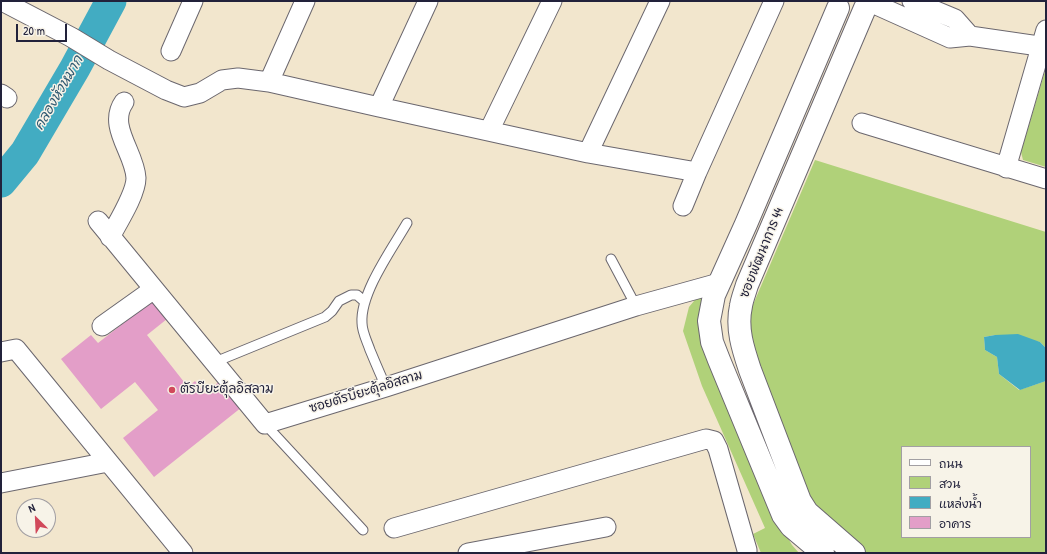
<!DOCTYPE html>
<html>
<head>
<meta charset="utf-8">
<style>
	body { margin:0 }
	#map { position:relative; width:1047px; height:554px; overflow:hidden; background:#f2e6cd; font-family:"Patrick Hand","Playpen Sans Thai",sans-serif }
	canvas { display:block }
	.frame { position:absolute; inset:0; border:2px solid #22223b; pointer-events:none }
	.legend { position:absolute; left:901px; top:446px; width:130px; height:92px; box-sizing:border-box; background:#f7f3e8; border:1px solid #a29fa3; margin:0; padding:5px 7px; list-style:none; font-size:12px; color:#22223b }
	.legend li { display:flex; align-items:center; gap:8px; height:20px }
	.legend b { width:20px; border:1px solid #a29fa3 }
	.north { position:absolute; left:16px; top:498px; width:40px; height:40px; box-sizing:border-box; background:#f7f3e8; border:1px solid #a29fa3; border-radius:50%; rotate:336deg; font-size:11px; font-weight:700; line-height:16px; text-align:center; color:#22223b }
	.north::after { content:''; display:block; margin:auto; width:14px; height:18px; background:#d1495b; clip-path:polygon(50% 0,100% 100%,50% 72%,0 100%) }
	.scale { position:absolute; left:16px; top:24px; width:51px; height:18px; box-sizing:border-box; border:2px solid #22223b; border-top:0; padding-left:5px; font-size:12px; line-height:14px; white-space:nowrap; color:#22223b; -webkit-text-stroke:3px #f7f3e8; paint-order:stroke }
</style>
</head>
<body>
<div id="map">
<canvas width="1047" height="554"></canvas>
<div class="frame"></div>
<ul class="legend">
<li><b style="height:5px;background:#fff"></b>ถนน</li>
<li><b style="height:11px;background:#b0d179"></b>สวน</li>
<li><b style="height:11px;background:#42acc2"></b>แหล่งน้ำ</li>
<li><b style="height:11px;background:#e39ec8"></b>อาคาร</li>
</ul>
<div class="north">N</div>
<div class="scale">20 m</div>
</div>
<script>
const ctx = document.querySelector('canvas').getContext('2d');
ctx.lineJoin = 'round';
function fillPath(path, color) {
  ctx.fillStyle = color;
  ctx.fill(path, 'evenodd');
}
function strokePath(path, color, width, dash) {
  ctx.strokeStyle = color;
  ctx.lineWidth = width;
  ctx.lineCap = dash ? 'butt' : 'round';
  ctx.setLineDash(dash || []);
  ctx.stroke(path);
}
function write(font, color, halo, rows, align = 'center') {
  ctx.font = font + ' "Patrick Hand","Playpen Sans Thai",sans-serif';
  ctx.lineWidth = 3;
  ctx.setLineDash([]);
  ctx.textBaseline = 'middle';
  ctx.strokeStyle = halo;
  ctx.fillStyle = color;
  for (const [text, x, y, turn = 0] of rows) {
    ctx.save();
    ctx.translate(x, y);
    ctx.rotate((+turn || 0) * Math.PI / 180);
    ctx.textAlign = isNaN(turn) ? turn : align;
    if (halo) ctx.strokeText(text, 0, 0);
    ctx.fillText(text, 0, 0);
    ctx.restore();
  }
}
const green = new Path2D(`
	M1046,68V167L1023,160L1021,152Z
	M815,160L1046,232V348L1040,342L995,335L984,337L985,350L997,357L999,374L1019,390L1046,381V553H864L840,530L812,500L750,343L749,314ZM902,447H1030V537H902Z
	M708,293L774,514L792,545L799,553H761L753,534L765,528L702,386L683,331L689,307L699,295Z`);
const water = new Path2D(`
	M1018,334L1040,342L1046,348V381L1020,390L999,374L997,357L985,350L984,337L995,335Z`);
const river = new Path2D(`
	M1,182L25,153L75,68L111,1`);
const building = new Path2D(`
	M152,301L167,319L147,335L188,387L195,381L205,394L221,380L242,407L154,477L123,438L158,410L135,382L101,409L61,359L91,335L98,343Z`);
const service = new Path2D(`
	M611,259L636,306
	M215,362L325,317L332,311L339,301L351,295H357L365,302
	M386,387C380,374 375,362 370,350C367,341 362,332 362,323C360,293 392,249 407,223
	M265,424L363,530`);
const minor = new Path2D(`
	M2,1L71,37L109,60L166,90L184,97L200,93L222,80L238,78L269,82L379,107
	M428,1L379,107L588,153L697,172L774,1
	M912,1L955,19L970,36
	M872,3L950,38L970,36L1046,47
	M171,51L193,1
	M269,82L305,1
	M1,94L7,98
	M862,123L1046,179
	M489,131L552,1
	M588,153L660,1
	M1006,168L1046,30
	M683,206L697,172
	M98,221L265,424L386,387L636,306L719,283
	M110,237C118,222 136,194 136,178C135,153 107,126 124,102
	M102,326L154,289
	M1,352L16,349L183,553
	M1,483L108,462
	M394,528L706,439L714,441L718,449L747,550V553
	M468,553L606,527`);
const tertiary = new Path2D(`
	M823,553L791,526L783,515L719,360L712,342L709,321L714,295L746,224L838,8
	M854,553L807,512L800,501L750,370C743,349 736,328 741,306C742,299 745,292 747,285L865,8`);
const markers = [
	[172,390,4,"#d1495b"]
];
const streetNames = [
	["ซอยพัฒนาการ 44",762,253,-68],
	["ซอยตัรบียะตุ้ลอิสลาม",366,392,-17]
];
const poiNames = [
	["ตัรบียะตุ้ลอิสลาม",180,390]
];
const waterNames = [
	["คลองหัวหมาก",59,93,-60]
];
fillPath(green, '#b0d179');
fillPath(water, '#42acc2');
strokePath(river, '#42acc2', 31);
fillPath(building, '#e39ec8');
strokePath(service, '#6b676e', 11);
strokePath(minor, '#6b676e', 21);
strokePath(tertiary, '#6b676e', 24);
strokePath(service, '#fff', 9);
strokePath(minor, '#fff', 19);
strokePath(tertiary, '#fff', 22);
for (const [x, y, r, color] of markers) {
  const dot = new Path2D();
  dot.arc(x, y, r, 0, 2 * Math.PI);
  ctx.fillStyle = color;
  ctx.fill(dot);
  strokePath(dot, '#f7f3e8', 1.5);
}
write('13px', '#22223b', '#f7f3e8', streetNames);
write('13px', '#22223b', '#f7f3e8', poiNames, 'left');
write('italic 14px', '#2f5971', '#f7f3e8', waterNames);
</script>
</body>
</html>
